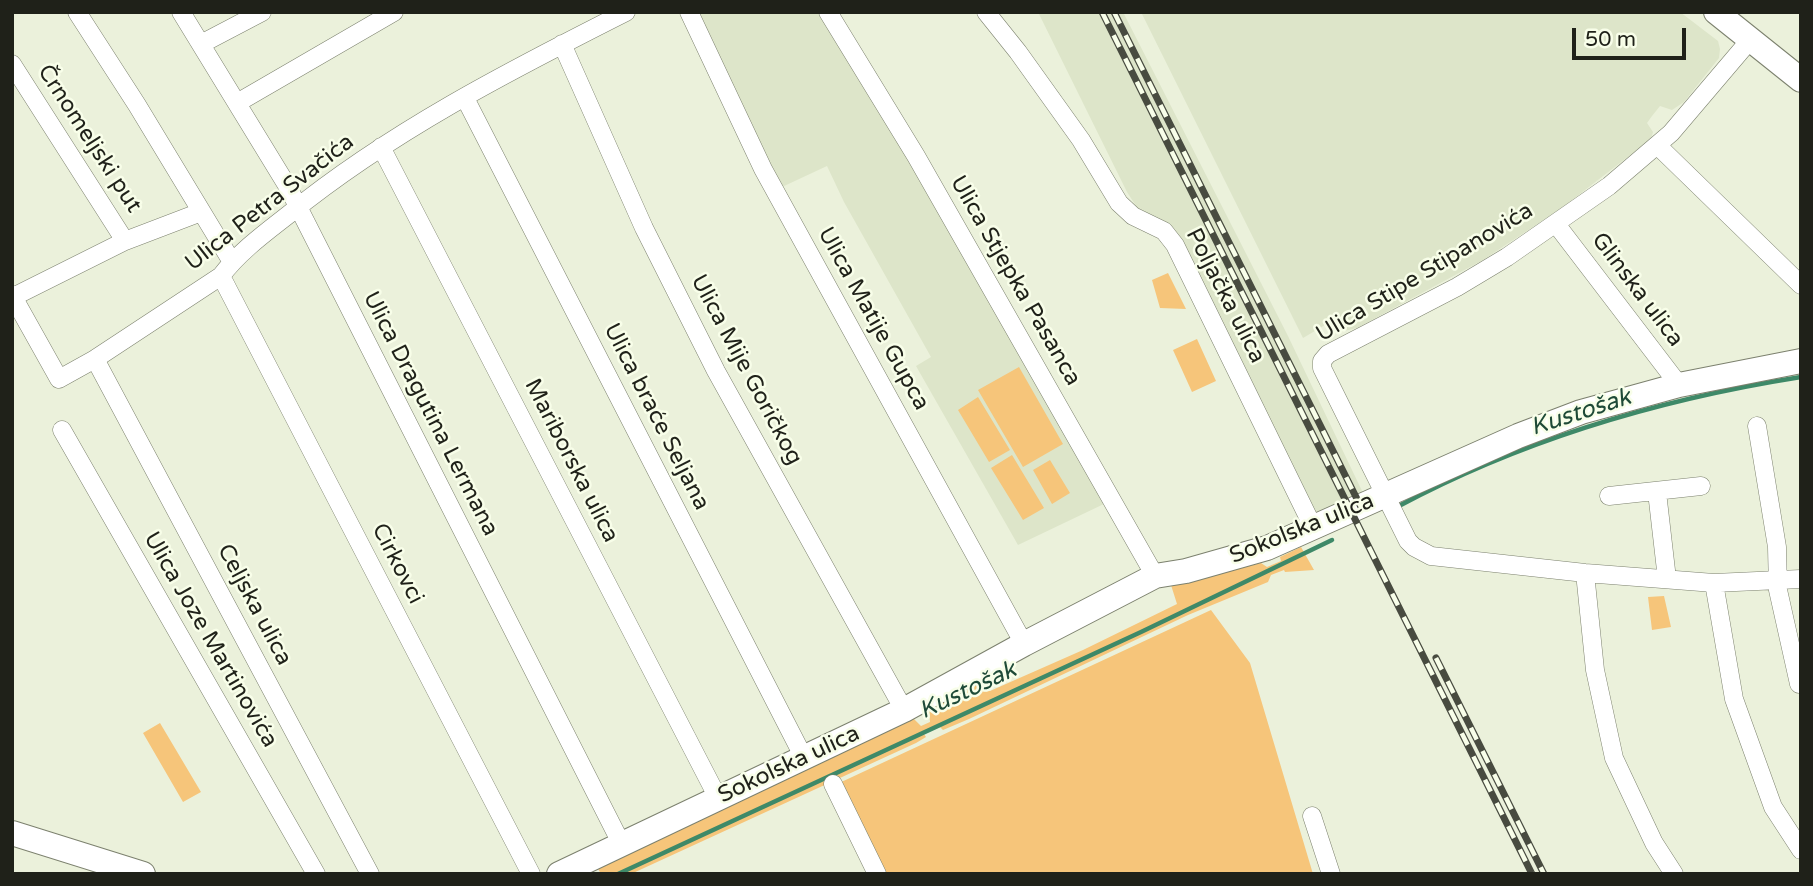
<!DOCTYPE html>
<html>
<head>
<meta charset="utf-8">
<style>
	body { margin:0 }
	#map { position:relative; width:1813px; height:886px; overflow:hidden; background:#ebf1db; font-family:"Varela Round",sans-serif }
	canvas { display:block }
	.frame { position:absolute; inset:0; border:14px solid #1f2119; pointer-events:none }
	.scale { position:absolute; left:1572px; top:28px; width:114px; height:32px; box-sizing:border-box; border:4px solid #1f2119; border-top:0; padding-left:9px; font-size:21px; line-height:24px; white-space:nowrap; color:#1f2119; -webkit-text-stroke:5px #f8fee9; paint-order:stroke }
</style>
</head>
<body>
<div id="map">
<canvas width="1813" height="886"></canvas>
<div class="frame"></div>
<div class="scale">50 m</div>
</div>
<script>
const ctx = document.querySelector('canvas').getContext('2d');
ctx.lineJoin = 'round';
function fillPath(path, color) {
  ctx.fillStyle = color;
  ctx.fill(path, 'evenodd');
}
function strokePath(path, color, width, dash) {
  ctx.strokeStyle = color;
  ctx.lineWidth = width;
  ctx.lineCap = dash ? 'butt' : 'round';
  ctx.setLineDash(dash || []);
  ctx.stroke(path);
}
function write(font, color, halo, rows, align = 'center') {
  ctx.font = font + ' "Varela Round",sans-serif';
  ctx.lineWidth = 5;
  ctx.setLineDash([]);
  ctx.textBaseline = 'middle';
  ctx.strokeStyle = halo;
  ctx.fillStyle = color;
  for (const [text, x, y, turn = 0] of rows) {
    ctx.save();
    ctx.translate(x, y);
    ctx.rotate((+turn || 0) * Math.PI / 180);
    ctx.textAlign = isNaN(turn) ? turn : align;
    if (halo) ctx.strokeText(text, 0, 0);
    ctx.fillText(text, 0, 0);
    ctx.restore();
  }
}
const built = new Path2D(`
	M696,12H819L861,78L1106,503L1018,545L916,366L931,357L844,202L827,166L782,187Z
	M1038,12H1123L1288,336L1363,493L1318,516L1307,502L1186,249L1140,212L1127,192Z
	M1141,12H1680L1718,41L1720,49L1719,58L1684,102L1672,110L1660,106L1652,116L1647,123L1653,132L1651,139L1563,207L1483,260L1357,328L1340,332L1330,322L1303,338Z`);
const green = new Path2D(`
	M1168,273L1186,309L1160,308L1152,280Z
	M1197,339L1216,381L1192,392L1173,350Z
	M1019,367L1063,444L1023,467L978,390Z
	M978,397L1010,450L989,462L958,410Z
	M1012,455L1044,508L1023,520L991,468Z
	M1050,460L1070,493L1052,504L1033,470Z
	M1301,547L1314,570L1285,572L1284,570L1271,575L1268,582L1188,615L969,719L943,730L940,727L924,734L926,737L916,743L631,874H601L597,867L912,717L921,726L930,722L929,709L981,683L990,691L1083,650L1177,604L1171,585L1261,563L1267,567L1281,561L1280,557Z
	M1664,596L1671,627L1652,630L1648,597Z
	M1211,610L1250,663L1313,874H881L837,784Z
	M160,723L201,792L183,802L143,733Z`);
const stream = new Path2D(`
	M1397,507C1522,440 1661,399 1801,377
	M618,874L1141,632L1332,540`);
const street = new Path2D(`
	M77,12L137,105L232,262
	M181,12L288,187L622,845
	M689,12L763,169L1024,644
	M828,12L916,156L1155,576
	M986,12L1018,52L1081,140L1119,203L1133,216L1164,231L1175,245L1313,527
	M1750,40L1671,133L1609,186L1507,257L1457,287L1328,354L1322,361V368L1408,541L1414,547L1431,556L1585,573L1714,583L1801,579
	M201,44L262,12
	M562,44L644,228L716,371L904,710
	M12,64L125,241
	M465,98L804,758
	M237,103L394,12
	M1658,146L1801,285
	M381,147L718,798
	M1556,224L1679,385
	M221,276L531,874
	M12,295L59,379L95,359L221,276C239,252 265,233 288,215C390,132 509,71 626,12
	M13,297L125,241L201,212
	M95,359L370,874
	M1757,426L1777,547L1778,590L1799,684
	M62,430L316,874
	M1657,492L1667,579
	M1609,496L1701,486
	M1585,573L1595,670L1614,758L1654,843L1674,874
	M1714,583L1734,699L1773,807L1801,850
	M833,784L877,874
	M1312,816L1331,874`);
const secondary = new Path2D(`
	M1716,12L1801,80
	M12,833L143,874
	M559,874L904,710L1024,644L1155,576L1186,571L1267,548L1518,436L1581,412L1679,385L1801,361`);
const rail = new Path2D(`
	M1102,12L1532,874
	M1114,12L1361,507
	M1436,658L1544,874`);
const streetNames = [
	["Črnomeljski put",89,139,57],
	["Ulica Petra Svačića",270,203,-38],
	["Ulica Stipe Stipanovića",1425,273,-31],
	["Ulica Stjepka Pasanca",1015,281,60],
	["Glinska ulica",1637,290,53],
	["Poljačka ulica",1225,296,63],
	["Ulica Matije Gupca",873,319,61],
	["Ulica Mije Goričkog",746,370,62],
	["Ulica Dragutina Lermana",430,414,63],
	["Ulica braće Seljana",656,417,63],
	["Mariborska ulica",571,461,63],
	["Sokolska ulica",1302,529,-22],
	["Cirkovci",397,564,63],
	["Celjska ulica",254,605,62],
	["Ulica Joze Martinovića",210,640,60],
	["Sokolska ulica",789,765,-25]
];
const waterNames = [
	["Kustošak",1581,413,-18],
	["Kustošak",968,691,-25]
];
fillPath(built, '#dde5c9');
fillPath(green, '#f6c57a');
strokePath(stream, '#3e8968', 4.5);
strokePath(street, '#7c816e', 19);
strokePath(secondary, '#7c816e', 26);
strokePath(street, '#fff', 18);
strokePath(secondary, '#fff', 24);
strokePath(rail, '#484b40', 7);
strokePath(rail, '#f8fee9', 4.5, [13]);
write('23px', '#1f2119', '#f8fee9', streetNames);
write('italic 24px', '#1e4a37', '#f8fee9', waterNames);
</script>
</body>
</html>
